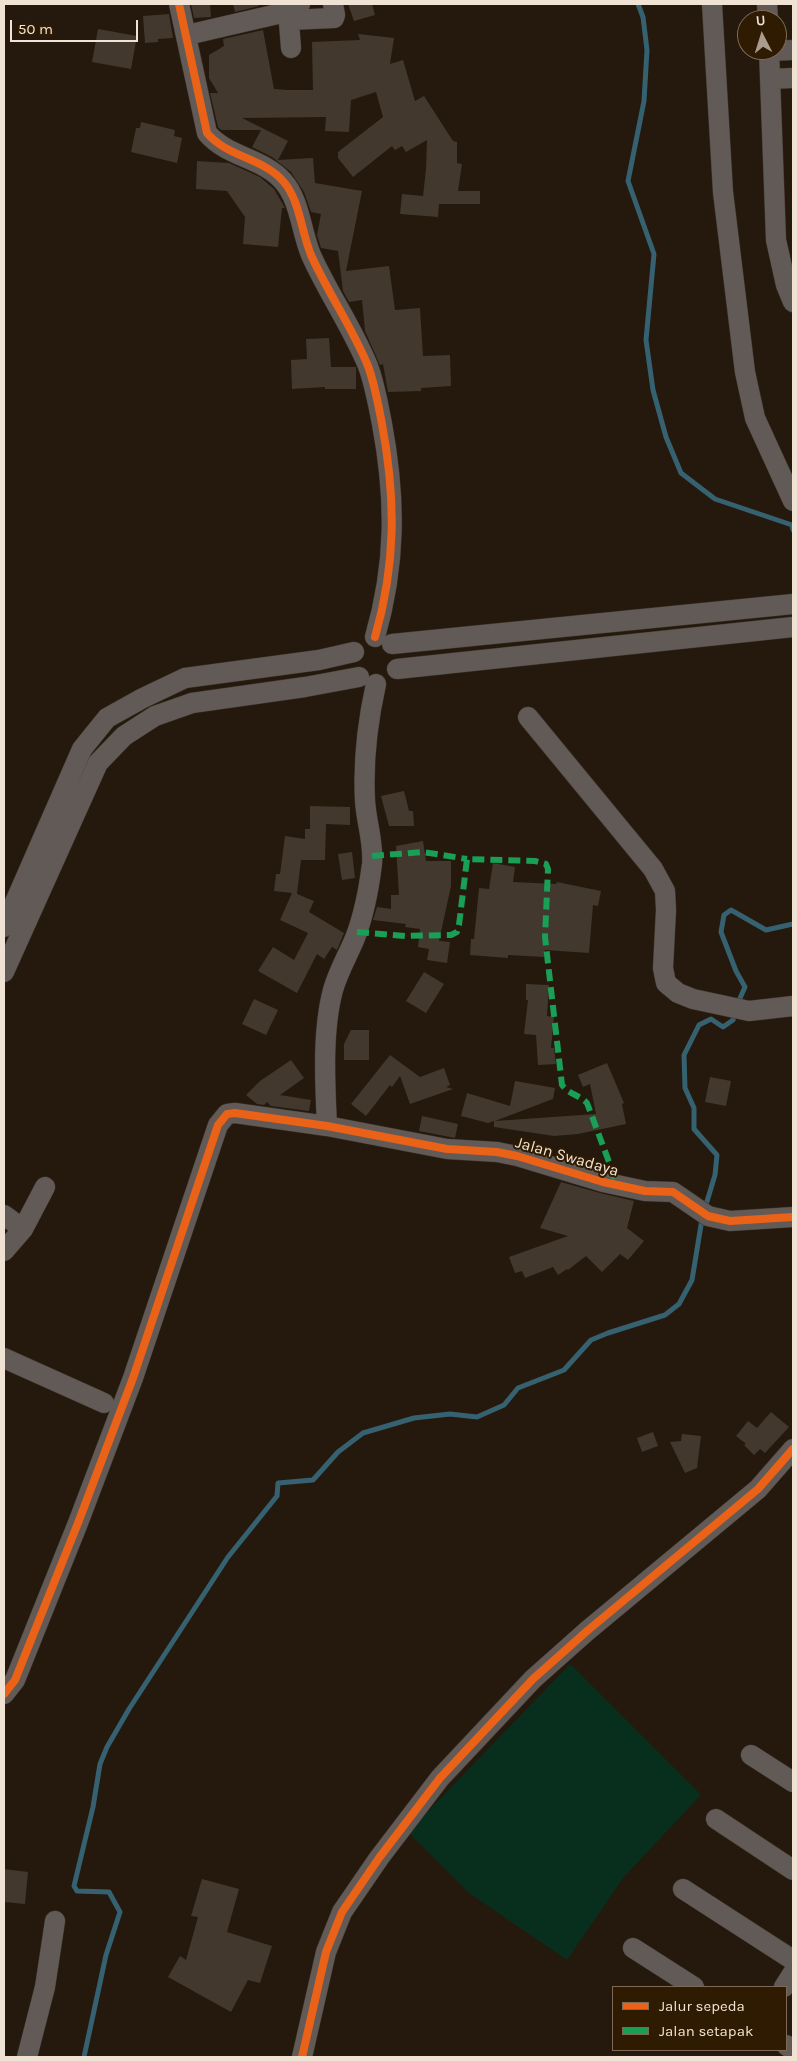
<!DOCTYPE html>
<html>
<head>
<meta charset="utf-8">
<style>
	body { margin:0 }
	#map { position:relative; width:797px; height:2061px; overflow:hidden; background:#24190c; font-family:Karla,sans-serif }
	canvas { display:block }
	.frame { position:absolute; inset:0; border:5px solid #f1e3d4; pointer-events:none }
	.legend { position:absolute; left:612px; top:1986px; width:175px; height:65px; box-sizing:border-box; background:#2f1a02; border:1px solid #7d6a56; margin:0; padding:6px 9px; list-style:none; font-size:15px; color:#f1e3d4 }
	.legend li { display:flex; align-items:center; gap:10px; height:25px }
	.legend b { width:25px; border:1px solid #7d6a56 }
	.north { position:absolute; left:737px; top:10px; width:50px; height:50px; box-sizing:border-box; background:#2f1a02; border:1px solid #7d6a56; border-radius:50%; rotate:355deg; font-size:14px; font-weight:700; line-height:20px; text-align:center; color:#f1e3d4 }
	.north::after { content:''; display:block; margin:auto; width:18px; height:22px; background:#a99c8e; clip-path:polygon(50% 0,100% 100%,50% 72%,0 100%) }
	.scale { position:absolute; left:10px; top:20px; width:128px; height:22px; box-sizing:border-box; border:2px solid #f1e3d4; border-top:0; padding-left:6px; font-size:15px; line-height:18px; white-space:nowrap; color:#f1e3d4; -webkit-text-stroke:4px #2f1a02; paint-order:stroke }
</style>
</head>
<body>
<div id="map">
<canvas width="797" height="2061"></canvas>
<div class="frame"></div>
<ul class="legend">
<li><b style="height:6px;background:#ea6118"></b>Jalur sepeda</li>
<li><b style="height:6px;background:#1a9f57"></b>Jalan setapak</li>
</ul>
<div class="north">U</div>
<div class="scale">50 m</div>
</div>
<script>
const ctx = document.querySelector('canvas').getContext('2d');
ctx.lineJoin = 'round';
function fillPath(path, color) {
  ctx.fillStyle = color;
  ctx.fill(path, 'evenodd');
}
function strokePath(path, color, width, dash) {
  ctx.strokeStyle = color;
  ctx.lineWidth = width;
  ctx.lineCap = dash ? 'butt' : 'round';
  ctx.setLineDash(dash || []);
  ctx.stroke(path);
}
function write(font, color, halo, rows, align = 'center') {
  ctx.font = font + ' Karla,sans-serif';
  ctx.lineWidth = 4;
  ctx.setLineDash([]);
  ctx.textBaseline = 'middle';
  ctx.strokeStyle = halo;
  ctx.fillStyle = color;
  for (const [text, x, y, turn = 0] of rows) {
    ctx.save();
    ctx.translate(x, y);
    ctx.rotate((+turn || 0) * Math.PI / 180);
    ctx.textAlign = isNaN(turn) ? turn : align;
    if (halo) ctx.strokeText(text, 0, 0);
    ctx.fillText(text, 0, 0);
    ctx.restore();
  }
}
const green = new Path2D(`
	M570,1664L701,1795L623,1878L567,1960L469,1893L408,1832Z`);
const stream = new Path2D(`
	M638,4L643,17L647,50L644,101L628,181L654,254L646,340L653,390L666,437L681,473L715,499L792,525L793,530
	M737,1005L745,987L736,971L721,932L724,915L731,910L766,930L793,924
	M705,1208L715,1175L717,1155L694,1129V1108L685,1088L684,1055L699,1025L711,1019L723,1027L733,1020L735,1013
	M84,2057L106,1955L120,1912L109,1892L77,1891L74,1886L93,1807L100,1764L107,1747L129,1709L228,1557L277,1496L278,1483L313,1480L338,1452L363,1433L414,1418L450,1414L477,1417L504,1405L518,1388L564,1370L591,1340L608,1333L665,1315L679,1304L692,1280L702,1219`);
const building = new Path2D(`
	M191,4H210L211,17L194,18Z
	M233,4H258L259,6L235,12Z
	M348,4H372L375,15L354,21Z
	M169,14L173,38L158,39V42L145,43L143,16Z
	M98,29L137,36L131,69L92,62Z
	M263,30L274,89L288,90H313L312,42L360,40L358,34L394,38L390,64L403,60L415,101L424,96L453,141L457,142V163L462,164L458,191H480V204H439L438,217L400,214L402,194L423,196L426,169L427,140L406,152L402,146L395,150L392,146L353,177L338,158V152L383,117L376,92L351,100L349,132L325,131L326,117L242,118L288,141L278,160L313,158L315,183L362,191L346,271L389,266L395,310L420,308L423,356L450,355L451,386L421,388V391L388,392L383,364L380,365L365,331L362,300L349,302L343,291L338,251L321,248L317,235L321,214L311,212L304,192L291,172L272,157L252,147L261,130H221L218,127L210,93H218L209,78V55L224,46L223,39Z
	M141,122L175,130L174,136L182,138L177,163L131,152L136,128H140Z
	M197,161L229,163L260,177L274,189L285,208H282L278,247L243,244L245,217L227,191L196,189Z
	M329,338L331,367H356V389H325V387L292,389L291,360L307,359L306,339Z
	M404,791L409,811H413L414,826H389L381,796Z
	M310,806L350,807V825L326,824L325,860H301L297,894L314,901L309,912L344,933L337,950L332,947L324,959L317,954L297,993L258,971L273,947L294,960L308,933L280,920L292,893L274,891L276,874H280L285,836L305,839V829H310Z
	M423,841L426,861H451V886L439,941L450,942L447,963L427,960L429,949L418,947L420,929L405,927L406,924L373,920L377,907L391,909V895H399L396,846Z
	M352,852L355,878L342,880L338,854Z
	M493,863L515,867L513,882L556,884L557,882L601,891L598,906L593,905L589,953L545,950L544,957L508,955V958L470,955L471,939H474L479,888L489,889Z
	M424,972L444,984L426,1013L406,1001Z
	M526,984L549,985L547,1016L554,1017L551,1048H554L556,1064L538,1065L536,1035L524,1034L528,1000H526Z
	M254,999L278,1010L266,1035L242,1024Z
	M351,1030H369V1060H344V1044Z
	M390,1055L420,1077L444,1068L450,1085L446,1087L453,1089L410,1104L400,1076L392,1087L390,1085L366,1116L351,1104Z
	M291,1060L304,1078L280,1095L311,1100L309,1111L271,1106L267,1102L264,1105L257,1104L246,1095L260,1081Z
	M607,1063L624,1103L622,1104L626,1124L578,1134L554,1136L494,1127V1121L488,1123L461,1116L467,1093L510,1106L515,1081L555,1088L553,1099L495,1121L596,1114L590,1084L583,1087L578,1075Z
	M710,1077L731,1081L726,1106L705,1102Z
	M422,1116L458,1124L455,1138L419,1131Z
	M561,1182L600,1193L634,1201L627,1228L644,1241L628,1260L620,1254L602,1272L586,1256L568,1270L567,1269L558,1275L553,1267L525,1278L522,1271L515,1273L509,1257L568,1236L540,1228Z
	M771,1412L789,1427L765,1453L760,1449L754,1455L744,1445L746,1444L736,1436L748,1421L757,1428Z
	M653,1432L658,1446L642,1452L637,1438Z
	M682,1434L701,1436L697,1468L685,1473L670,1442L681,1441Z
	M4,1869L28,1872L25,1904L4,1902Z
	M202,1879L239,1889L227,1932L272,1946L260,1983L248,1980L231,2012L168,1977L180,1956L186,1960L198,1917L191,1916Z`);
const street = new Path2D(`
	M179,4L207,133C227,157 263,158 283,181C300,200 301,231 311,255C328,293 352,327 368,366C375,385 378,404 382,424C396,499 396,564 375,637
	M712,4L723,192L745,372L755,418L793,501
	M767,4L768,20
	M288,10L291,48
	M289,20L334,18L335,15L333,4
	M187,35L282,13L300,4
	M769,50L776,240L786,285L793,302
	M769,51L793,50
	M770,79L793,78
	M392,644L793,604
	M397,669L793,627
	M528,717L653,869L665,891L666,910L663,968L666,983L678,993L693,999L749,1011L793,1006
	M4,927L82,749L107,718L143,698L185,678L319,660L354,652
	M4,972L98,763L124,736L155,716L192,703L305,687L359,677
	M327,1126C325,1084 322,1031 333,990C338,972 348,955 355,938C364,915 369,888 372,864C374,842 366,822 365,800C363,763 368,720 376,684
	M4,1215L23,1229
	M4,1251L23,1229L45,1187
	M4,1358L104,1403
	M4,1694L15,1680L78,1523L133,1378L218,1125L227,1114L235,1113L327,1126L447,1149L497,1152L517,1156L603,1182L645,1191L673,1192L708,1216L730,1221L793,1217
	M751,1755L793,1782
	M716,1819L793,1870
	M683,1889L793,1960
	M633,1948L694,1987
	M784,1987L793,1973
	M786,2045L793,2050
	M27,2057L45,1987L55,1921
	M302,2057L326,1952L342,1912L379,1858L440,1778L533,1679L587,1631L758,1489L793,1449`);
const quiet = new Path2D(`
	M372,856L423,852L467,859
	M357,932L405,936L451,935L457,932L459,925L467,859L535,861L546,864L548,869L545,937L562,1085C569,1094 579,1095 587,1103L618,1186`);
const cycleway = new Path2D(`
	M179,4L207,133C227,157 263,158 283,181C300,200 301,231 311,255C328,293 352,327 368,366C375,385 378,404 382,424C396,499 396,564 375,637
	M4,1694L15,1680L78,1523L133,1378L218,1125L227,1114L235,1113L327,1126L447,1149L497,1152L517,1156L603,1182L645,1191L673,1192L708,1216L730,1221L793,1217
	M302,2057L326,1952L342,1912L379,1858L440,1778L533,1679L587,1631L758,1489L793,1449`);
const streetNames = [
	["Jalan Swadaya",567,1157,16]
];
fillPath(green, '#082f1e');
strokePath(stream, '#356170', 5);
fillPath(building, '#42382e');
strokePath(street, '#3f352b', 21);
strokePath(street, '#615a56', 20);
strokePath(quiet, '#1a9f57', 6, [12, 6]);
strokePath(cycleway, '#ea6118', 8);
write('16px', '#f1e3d4', '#2f1a02', streetNames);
</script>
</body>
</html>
